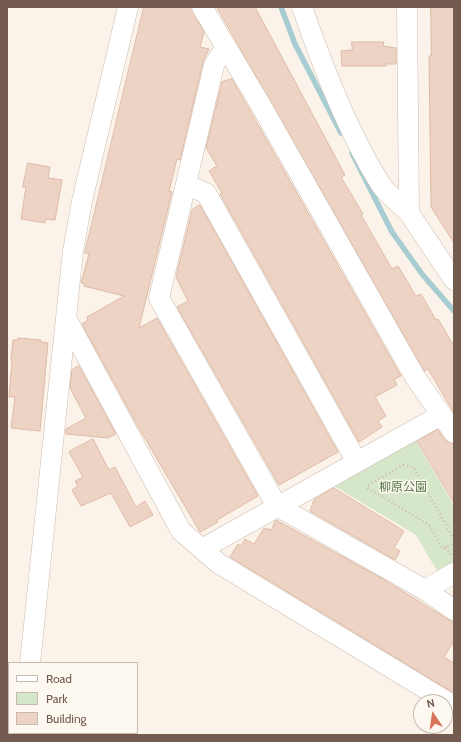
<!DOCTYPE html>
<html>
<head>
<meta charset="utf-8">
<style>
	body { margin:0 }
	#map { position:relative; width:461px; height:742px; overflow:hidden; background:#fbf3e9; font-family:Cabin,sans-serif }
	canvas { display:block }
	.frame { position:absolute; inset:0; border:8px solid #735b4f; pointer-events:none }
	.legend { position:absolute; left:8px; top:662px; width:130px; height:72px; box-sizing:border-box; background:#fdf8f0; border:1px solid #c6b9b0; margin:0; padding:5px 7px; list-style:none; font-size:12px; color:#735b4f }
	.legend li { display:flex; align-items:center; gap:8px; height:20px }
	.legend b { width:20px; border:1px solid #c6b9b0 }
	.north { position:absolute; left:413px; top:694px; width:40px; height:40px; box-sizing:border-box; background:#fdf8f0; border:1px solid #c6b9b0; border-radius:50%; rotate:347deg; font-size:11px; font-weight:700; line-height:16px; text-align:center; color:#735b4f }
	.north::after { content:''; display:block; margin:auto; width:14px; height:18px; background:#d8745b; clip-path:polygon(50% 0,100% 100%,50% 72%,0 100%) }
</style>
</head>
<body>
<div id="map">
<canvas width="461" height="742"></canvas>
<div class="frame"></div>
<ul class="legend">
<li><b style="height:5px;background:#fff"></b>Road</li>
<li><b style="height:11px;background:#d6e7c9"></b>Park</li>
<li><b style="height:11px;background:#edd3c4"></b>Building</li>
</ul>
<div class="north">N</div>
</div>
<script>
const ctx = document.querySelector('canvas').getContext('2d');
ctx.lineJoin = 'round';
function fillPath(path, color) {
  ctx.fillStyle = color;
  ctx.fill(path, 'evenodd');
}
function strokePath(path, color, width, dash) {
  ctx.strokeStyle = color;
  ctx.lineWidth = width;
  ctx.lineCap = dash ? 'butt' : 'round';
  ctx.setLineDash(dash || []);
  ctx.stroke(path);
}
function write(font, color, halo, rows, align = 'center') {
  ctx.font = font + ' Cabin,"Noto Sans JP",sans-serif';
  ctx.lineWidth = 3;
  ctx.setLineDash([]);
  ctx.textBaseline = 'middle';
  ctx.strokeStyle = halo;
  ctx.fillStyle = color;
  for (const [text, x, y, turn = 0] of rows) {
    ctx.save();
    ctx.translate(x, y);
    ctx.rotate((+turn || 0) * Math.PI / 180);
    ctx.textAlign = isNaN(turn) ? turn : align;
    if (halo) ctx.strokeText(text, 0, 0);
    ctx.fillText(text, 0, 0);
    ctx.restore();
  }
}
const green = new Path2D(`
	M415,439L454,506V562L437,571L416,535L334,486Z`);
const stream = new Path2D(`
	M281,7L295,44L341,133
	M352,153L392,232L422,274L454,311`);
const building = new Path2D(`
	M144,7H191L204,32L200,47L209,49L203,62L180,160L177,159L169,191L172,192L139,328L157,318L258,496L217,520L218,522L200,532L136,423L82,324L88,320L87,317L124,296L84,286V283H81L89,254L85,253Z
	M217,7H255L345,175L341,177L363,214L361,215L392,269L398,266L416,296L421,294L436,320L438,319L454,346V413L428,369L425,371Z
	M431,7H454V243L431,207L429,56H431Z
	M352,42H384L383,46L396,48V64H386V66H342L341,51L352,50Z
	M232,79L401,376L394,379L397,385L375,397L386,416L378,421L382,427L359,442L220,194L222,193L209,171L217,166L206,148L222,82Z
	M28,163L50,167L48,178L62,180L55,220L46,219L45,223L21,219L26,187H23Z
	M200,205L338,452L279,485L177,307L188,301L176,277L192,210Z
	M18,338L41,340V342L48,343L40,431L11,428L15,397H9L12,361L11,360L13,340H18Z
	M79,366L116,434L108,438L66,434V429L86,418L70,388L72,370Z
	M438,430L445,440L454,444V503L417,441Z
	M93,439L109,470L115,467L136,507L145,501L153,515L130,527L111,493L81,506L72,490L78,486L75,481L83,477L69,452Z
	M334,488L404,531L394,548L400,551L395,560L310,511L314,500Z
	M276,520L383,579L454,623V641L444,657L454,663V693L230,557L238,544L241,546L245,539L254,544L264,528L271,530Z`);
const path = new Path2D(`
	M454,539L414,468L403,465L368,485V488L429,525L442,548H445L454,543
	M446,547L451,555
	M7,704H9`);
const street = new Path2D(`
	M202,7L259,102L415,377L454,433
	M302,7C322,65 348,133 381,185C388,195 400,204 409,213
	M407,7L409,213L454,280
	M226,46L214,65L159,298L277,506L425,590L454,610
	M186,185L206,193L357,462
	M66,318L181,531L218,563L454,706
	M202,549L441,415
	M425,590L454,573
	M30,663L73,251L82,201L128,7
	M23,735L24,733`);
const parkNames = [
	["柳原公園",403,487]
];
fillPath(green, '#d6e7c9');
strokePath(stream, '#a7cdd3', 5.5);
fillPath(building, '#edd3c4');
strokePath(building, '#debaa6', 1);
strokePath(street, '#ccbcb0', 21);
strokePath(path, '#d2b7a7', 2.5, [1, 3]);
strokePath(street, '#fff', 20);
write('12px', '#577848', '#fdf8f0', parkNames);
</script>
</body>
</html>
